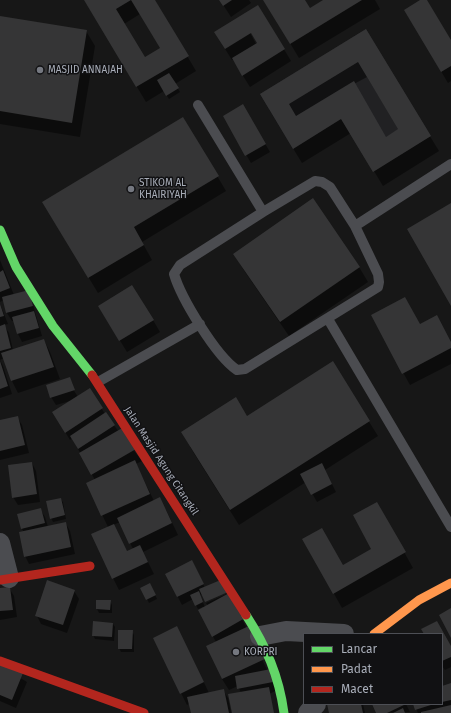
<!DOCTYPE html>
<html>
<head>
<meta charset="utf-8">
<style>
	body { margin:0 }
	#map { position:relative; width:451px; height:713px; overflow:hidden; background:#171717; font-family:"Fira Sans",sans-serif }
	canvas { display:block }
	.legend { position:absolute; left:303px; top:633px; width:140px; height:72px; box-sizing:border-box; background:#111113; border:1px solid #4d4f55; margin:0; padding:5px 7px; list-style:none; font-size:12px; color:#a8adb8 }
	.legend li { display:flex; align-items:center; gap:8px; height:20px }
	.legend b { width:20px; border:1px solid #4d4f55 }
</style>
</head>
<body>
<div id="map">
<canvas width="451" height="713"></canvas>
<ul class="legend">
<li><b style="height:5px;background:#63d668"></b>Lancar</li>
<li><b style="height:5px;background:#ff974d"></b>Padat</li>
<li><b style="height:5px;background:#b3261e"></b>Macet</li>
</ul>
</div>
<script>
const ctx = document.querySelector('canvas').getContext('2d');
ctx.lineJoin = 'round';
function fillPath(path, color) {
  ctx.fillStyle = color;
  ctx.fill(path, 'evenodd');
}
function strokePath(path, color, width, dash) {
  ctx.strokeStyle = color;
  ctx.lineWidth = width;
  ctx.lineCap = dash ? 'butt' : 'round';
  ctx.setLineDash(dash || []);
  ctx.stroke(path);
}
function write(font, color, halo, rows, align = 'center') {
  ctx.font = font + ' "Fira Sans",sans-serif';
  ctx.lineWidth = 3;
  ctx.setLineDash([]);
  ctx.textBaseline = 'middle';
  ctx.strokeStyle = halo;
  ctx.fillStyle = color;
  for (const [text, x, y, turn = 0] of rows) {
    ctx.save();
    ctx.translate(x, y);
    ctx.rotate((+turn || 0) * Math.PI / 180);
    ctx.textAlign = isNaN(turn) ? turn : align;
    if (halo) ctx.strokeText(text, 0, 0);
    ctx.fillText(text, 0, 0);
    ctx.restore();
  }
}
const built = new Path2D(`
	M366,29L431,136L373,172L341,119L293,149L260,94Z`);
const shadow = new Path2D(`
	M85,0H154L196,71L175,84L180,92L169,99L164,91L146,102ZM140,14L161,49L144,58L124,24Z
	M220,0H249L251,3L231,17Z
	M264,0H304L310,10L325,0H375L380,9L299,58Z
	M422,0H425L451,42V81L448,83L412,22Z
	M258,6L291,61L250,87L233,60H232L222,44ZM249,28L258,44H256L248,29Z
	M0,17L86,31L95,46L80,137L0,124Z
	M365,30L439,151L383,186L351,133L302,163L269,109ZM367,77L399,129L385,138L354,84Z
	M243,106L270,152L251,163L224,117Z
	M183,118L226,191L142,242L152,260L98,293L52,217Z
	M234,254L359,267L368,282L289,336L243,269Z
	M0,260L14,295L29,291L42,336L22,342L18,334L14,320L12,321L7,313L4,300L0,302Z
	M0,304L8,324L4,325L9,333L13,350L44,340L50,352L60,379L18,393L12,381L4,358L0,360Z
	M372,316L420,325L451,343V364L410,385Z
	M106,318L153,320L160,332L127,352Z
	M0,360L3,366L12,394L0,398Z
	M332,363L378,436L325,470L336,492L317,502L306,482L239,525L190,447L247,417Z
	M70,378L75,389L73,385L71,386L78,397L89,389L105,414L142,461L136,464L154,501L166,510L178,535L143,552L154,574L119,590L113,578L108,527L87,483L95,480L72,438L70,440L58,420L70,401L56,405L51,397ZM120,522L133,549L127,552L113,525Z
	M17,417L22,425L29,453L0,460V421Z
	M32,463L36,471L40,502L18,505L13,497Z
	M60,499L63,502L66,519L53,522L51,518Z
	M40,509L45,517L48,527L66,524L70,531L75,554L29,564L25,556L24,532L22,529Z
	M385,518L413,568L342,608L304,540L342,566L373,549Z
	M196,569L205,588L203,594L200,596L205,607L208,606L206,603L229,593L277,690L233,713L241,693L238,686L229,690L222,679L216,642L199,611L203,608V607L198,609L193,599L182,605L166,574Z
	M9,588L14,596L17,617L0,620V590Z
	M152,588L157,599L149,603L147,599Z
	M74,591L79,599L67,633L41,624L37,616Z
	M110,601L112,605V613H99L97,609Z
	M437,622L451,648V667L445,670L442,666V634H425Z
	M113,624L115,627L114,641L95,639L93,635Z
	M132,631L134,635V652H121L119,648Z
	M183,639L209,693L223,690L228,698L231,713H192L190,703L187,705L181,693Z
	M0,666L27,682L16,708L0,701Z
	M451,684V713H418L414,704H442V687Z
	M328,704H363L365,713H330Z
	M373,704H406L410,712L377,713Z`);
const building = new Path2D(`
	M84,0H131L116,9L145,57L160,48L131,0H155L189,56L136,87Z
	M219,0H232L223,6Z
	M263,0H305L310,8L323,0H362L290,44Z
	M420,0H427L451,40V66L441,72L404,10Z
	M258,5L285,49L242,76L232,58L257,43L251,33L225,49L214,32Z
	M0,16L87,30L72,123L0,111Z
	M366,29L431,136L373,172L341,119L293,149L260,94ZM358,62L398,129L386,137L354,81L296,116L289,104Z
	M169,73L179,88L166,96L157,80Z
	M243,104L266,144L245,156L223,116Z
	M183,117L219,176L134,227L144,245L88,278L42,202Z
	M313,198L360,267L280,322L233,254Z
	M451,203V306L407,229Z
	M3,270L10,288L0,292V272Z
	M132,285L154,320L119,341L98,306Z
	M29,290L33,306L6,313L2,297Z
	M405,297L420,324L437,315L451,342V348L402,374L371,315Z
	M0,304L4,316L0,317Z
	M34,311L39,328L17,334L12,317Z
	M5,324L11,348L0,351V326Z
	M44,339L54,367L11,381L1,353Z
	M0,361L8,386L0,389Z
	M333,361L370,421L230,510L181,432L236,397L247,416Z
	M70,377L75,390L50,398L46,385Z
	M90,388L103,408L65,433L52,412Z
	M106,412L115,425L78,449L70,436Z
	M18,416L25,445L0,451V420Z
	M124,427L136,449L91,475L79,453Z
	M135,460L150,494L101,516L86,483Z
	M32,462L37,494L12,498L8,465Z
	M322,463L332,484L311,495L300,474Z
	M160,497L172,523L129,544L117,518Z
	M61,498L65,515L50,519L46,501Z
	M377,502L406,552L333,594L302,539L322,528L343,565L371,549L353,515Z
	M41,508L45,523L21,529L17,514Z
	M66,522L71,547L24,557L19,532Z
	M114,524L127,551L140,545L148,562L112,579L91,534Z
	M192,560L204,584L177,597L165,574Z
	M223,579L228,592L205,602L199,589Z
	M47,580L75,590L63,625L35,616Z
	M150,583L156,595L146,600L140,588Z
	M10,587L13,610L0,611V588Z
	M199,591L203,602L195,606L190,595Z
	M231,592L245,618L212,637L198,610Z
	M96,600H111L110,610L96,609Z
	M451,608V638L439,615Z
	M93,621L113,623L112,637L92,636Z
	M437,621L451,646V657L442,661V634H424L421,629Z
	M251,625L267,658L222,679L206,646Z
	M177,626L204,682L180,694L153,638Z
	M118,630H133L132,649H118Z
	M0,663L23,673L12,700L0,695Z
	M271,669L273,682L237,689L235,676Z
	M451,683V700L442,702V686Z
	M269,687L274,713H232L228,694Z
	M224,689L229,713H191L187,697Z
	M327,704H361L363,713H329Z
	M372,704H406L387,713H376Z
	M413,704H434L415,710Z
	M451,705V713H421V712Z
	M403,708L405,713H393Z`);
const lane = new Path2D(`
	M198,105L263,212
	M315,181L322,182L330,187L355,226L378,274L379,282L378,287L245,369L237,370C216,356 181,298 174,274L180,265L263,212Z
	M355,226L451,164
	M328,319L451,527
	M98,382L200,324`);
const street = new Path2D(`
	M0,543L9,578
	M260,636L286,631L344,634
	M308,713L316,704`);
const fast = new Path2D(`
	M0,230L16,267L53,326L92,375
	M246,615C266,646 279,676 284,713`);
const slow = new Path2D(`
	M374,634L419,600L451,583`);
const jam = new Path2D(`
	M92,375L246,615
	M0,580L90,566
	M0,661L144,713`);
const markers = [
	[40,70,4,"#757880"],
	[131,189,4,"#757880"],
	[236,652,4,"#757880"]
];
const poiNames = [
	["MASJID ANNAJAH",48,70],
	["STIKOM AL",139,183],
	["KHAIRIYAH",139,195],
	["KORPRI",244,652]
];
const streetNames = [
	["Jalan Masjid Agung Citangkil",161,461,57]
];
fillPath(built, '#212123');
fillPath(shadow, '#0007');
fillPath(building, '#353536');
strokePath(lane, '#4b4c50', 10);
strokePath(street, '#4b4c50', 20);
strokePath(fast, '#63d668', 9);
strokePath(slow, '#ff974d', 9);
strokePath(jam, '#b3261e', 9);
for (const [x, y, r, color] of markers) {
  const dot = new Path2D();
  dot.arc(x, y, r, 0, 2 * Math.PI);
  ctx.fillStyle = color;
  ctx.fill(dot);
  strokePath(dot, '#111113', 1.5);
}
write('10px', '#a8adb8', '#111113', poiNames, 'left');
write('10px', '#a8adb8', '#111113', streetNames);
</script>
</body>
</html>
